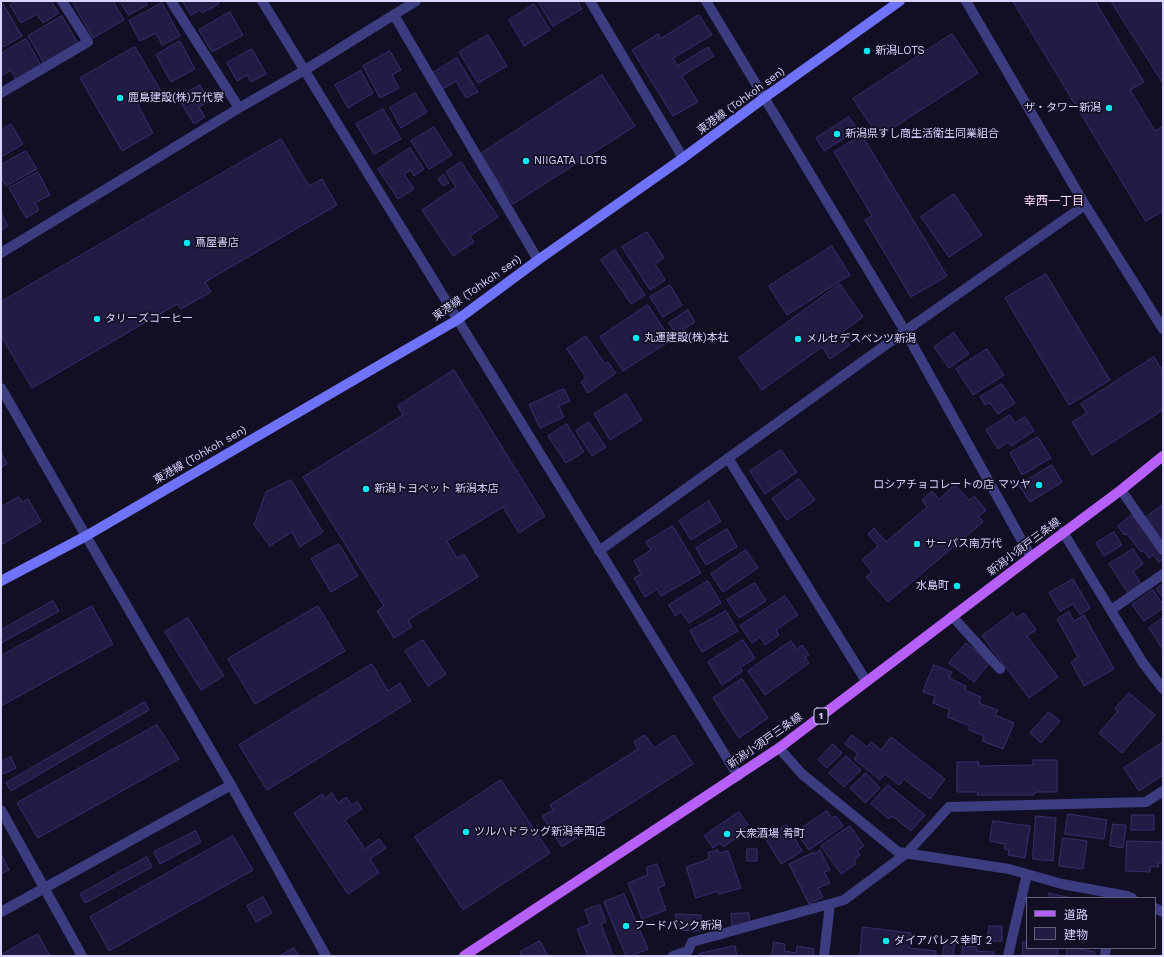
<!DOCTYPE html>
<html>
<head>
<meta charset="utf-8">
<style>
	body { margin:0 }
	#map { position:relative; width:1164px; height:957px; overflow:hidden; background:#120f24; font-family:"Work Sans","Noto Sans JP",sans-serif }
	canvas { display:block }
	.frame { position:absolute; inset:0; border:2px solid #d6d4fd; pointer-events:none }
	.legend { position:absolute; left:1026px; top:897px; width:130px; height:52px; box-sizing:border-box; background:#120f24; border:1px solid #605e7b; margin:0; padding:5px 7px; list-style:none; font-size:12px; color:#d6d4fd }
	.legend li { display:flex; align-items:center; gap:8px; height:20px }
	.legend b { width:20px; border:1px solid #605e7b }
</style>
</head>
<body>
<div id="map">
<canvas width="1164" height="957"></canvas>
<div class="frame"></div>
<ul class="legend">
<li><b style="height:5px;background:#b75ff9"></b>道路</li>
<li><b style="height:11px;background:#221c44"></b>建物</li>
</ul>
</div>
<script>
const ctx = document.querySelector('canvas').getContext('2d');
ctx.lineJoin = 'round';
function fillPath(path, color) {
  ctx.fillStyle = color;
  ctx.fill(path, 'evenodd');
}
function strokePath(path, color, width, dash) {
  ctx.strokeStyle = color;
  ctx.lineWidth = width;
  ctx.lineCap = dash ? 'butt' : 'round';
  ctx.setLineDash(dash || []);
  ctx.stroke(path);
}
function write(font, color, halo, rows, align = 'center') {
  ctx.font = font + ' "Work Sans","Noto Sans JP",sans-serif';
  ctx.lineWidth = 3.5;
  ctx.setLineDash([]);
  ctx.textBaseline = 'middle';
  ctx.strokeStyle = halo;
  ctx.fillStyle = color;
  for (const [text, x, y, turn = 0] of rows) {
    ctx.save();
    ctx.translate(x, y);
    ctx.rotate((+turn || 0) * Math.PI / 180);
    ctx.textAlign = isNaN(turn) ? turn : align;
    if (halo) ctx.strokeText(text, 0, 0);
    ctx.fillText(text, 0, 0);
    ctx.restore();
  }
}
const building = new Path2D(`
	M18,1H51L59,13L43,23L37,14L21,23L10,5Z
	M77,1H113L124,20L93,38L73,3Z
	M120,1H145L147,5L129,15Z
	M183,1H218L219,4L202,13L200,10L191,15Z
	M538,1H577L582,9L553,26Z
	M1013,1H1095L1144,82L1130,90L1155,131L1163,126V211L1146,221Z
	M1111,1H1163V83Z
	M162,3L180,36L162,45L156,33L140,41L129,21Z
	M3,4L22,36L3,47L1,45V6Z
	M534,4L550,30L524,46L509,20Z
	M230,12L243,35L212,52L199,30Z
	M699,15L712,35L673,58L677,66L708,47L714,56L682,76L698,102L673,116L632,50L658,34L661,38Z
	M62,16L79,45L45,65L28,36Z
	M952,34L978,73L879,137L853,99Z
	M488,35L507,66L478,83L459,52Z
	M26,39L42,67L17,81L11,70L1,76V59L5,57L2,53Z
	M180,41L195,69L171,82L156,55Z
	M135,47L161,91L138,105L153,133L122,151L80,78Z
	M252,49L266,74L251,82L247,75L237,81L227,63Z
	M390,51L401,70L392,75L399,88L380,98L363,66Z
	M457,58L478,92L466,98L456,81L443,89L433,73Z
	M361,71L373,93L348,108L335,85Z
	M602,75L635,126L513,204L480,154Z
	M200,85L209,101L199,107L205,117L194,124L178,98Z
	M415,93L427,112L401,128L390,108Z
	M383,109L401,139L374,154L356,124Z
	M849,117L858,130L824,151L816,138Z
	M11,124L23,144L1,157V131Z
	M434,127L452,155L429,169L411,141Z
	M862,135L947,276L911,297L865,220L872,216L834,152Z
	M281,139L309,186L322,179L337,205L205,282L211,292L181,309L177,304L32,388L1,336V302Z
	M410,148L424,169L414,176L411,170L404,174L414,189L398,199L378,169Z
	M26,151L37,169L6,186L1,177V165Z
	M461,162L498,217L470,236L474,242L453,256L422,210L456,187L446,172Z
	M38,172L50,195L35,203L39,210L26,218L9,188Z
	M444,175L449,183L443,186L438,179Z
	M954,194L982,235L949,257L921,217Z
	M1,213L8,226L1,230Z
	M647,232L664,258L655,264L665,280L650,290L622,247Z
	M832,246L850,275L787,315L769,286Z
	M615,250L645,295L631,304L601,260Z
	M1046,274L1110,380L1069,405L1005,298Z
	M840,284L863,317L841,333L850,345L830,359L822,347L762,390L739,358Z
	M670,285L682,305L663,317L650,297Z
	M648,305L671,340L623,371L600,337Z
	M688,310L695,322L676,334L669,323Z
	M954,333L969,354L949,368L934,347Z
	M586,336L605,364L608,362L616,373L588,393L581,382L586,378L567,349Z
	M987,349L1004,375L973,395L956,369Z
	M1154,357L1163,372V410L1092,455L1072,422L1087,413L1081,404Z
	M454,370L545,516L519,533L503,507L447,541L457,558L464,554L478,577L408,620L412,627L394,638L377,611L384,606L303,477L403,415L398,406Z
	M1002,384L1015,403L998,414L990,403L985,405L980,397Z
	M564,389L570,401L559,406L564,417L540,428L529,405Z
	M626,394L642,420L610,440L594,414Z
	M1010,415L1015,423L1025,417L1034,431L1011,446L1008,442L998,449L986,430Z
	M589,422L606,447L592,456L576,431Z
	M567,424L584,452L566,463L548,436Z
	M1038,437L1051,458L1022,475L1010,453Z
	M781,450L797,472L765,494L750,471Z
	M1,452L7,464L1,467Z
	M1052,465L1062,482L1030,502L1019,485Z
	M799,479L815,500L787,520L772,499Z
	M291,480L323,532L300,547L292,532L270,546L254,525L266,492Z
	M955,485L969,500L974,496L986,510L979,516L983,522L888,602L866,577L872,572L862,560L878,546L868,534L874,528L886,542L927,507L922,500L932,491L939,499Z
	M19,497L22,502L28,499L41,521L1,545V507Z
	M709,501L721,521L691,540L679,521Z
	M1163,505V540L1160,543L1143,519Z
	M1132,515L1163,556V559L1159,562L1153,555L1149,558L1144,551L1141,552L1127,534L1124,535L1118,526Z
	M673,526L701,573L661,596L657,589L645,597L634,578L641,574L634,561L651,550L646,542Z
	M727,529L737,547L706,565L696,548Z
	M1114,532L1122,545L1104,556L1096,543Z
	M339,544L358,576L331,592L311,559Z
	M1133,549L1143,564L1133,571L1141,584L1128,593L1109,564Z
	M746,550L758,568L723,592L711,574Z
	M1073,579L1090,608L1080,615L1073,604L1060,611L1049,593Z
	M708,581L721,603L689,623L681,612L675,616L669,605Z
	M755,583L766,601L739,618L727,600Z
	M1163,584V598L1156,589Z
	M1153,590L1163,605V608L1144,621L1132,605Z
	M785,596L798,615L776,630L779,635L765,645L760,637L752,643L740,626Z
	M53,601L59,611L1,643V630Z
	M92,606L113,644L1,706V656Z
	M318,606L345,651L255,704L228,659Z
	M726,611L738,631L702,652L690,631Z
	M1069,612L1074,621L1084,615L1114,669L1084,686L1071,662L1078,657L1057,619Z
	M1013,613L1016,618L1024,613L1036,630L1027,636L1058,677L1029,698L982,636Z
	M188,618L224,676L201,690L165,632Z
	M1163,618V650L1149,628Z
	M423,640L446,674L428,686L405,651Z
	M743,640L755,658L740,668L743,671L722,685L708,662Z
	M791,641L797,649L802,645L809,655L805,657L809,663L765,695L748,671Z
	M966,643L990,662L974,682L949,663Z
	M372,664L388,691L400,683L411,701L267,790L239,745Z
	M934,665L952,672L949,678L966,686L965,690L981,697L979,703L998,710L995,715L1014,723L1003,749L982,741L984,736L969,730L970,726L947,717L950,710L933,703L935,696L923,692Z
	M742,679L768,718L739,738L713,698Z
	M1129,693L1155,715L1122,753L1099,733L1118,711L1115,709Z
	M145,702L149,710L11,791L6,783Z
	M1049,712L1060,721L1041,743L1030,733Z
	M157,725L179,759L38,838L17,803Z
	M645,735L654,748L674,735L693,764L562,847L542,816L553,810L550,805L638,749L634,742Z
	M852,735L867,747L871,742L881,750L891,737L945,779L930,799L904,779L899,785L885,774L880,780L854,759L858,754L845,744Z
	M1163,742V775L1139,791L1124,768Z
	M833,744L842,753L827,768L818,760Z
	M846,756L861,770L844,787L829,773Z
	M11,757L16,768L3,774L1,770V762Z
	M1033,760H1057V792H1035L1034,795H977L978,792H957V762H979L978,766L1033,765Z
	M866,773L880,788L865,803L850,788Z
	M501,780L550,853L463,910L415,837Z
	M888,785L925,815L911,831L892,816L889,819L871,804Z
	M332,793L338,803L346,797L352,805L357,801L362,809L345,820L365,849L379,839L386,848L370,859L379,873L348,894L294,813L322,794L325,798Z
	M827,811L832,818L836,816L843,826L809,850L796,832Z
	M739,812L748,825L740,830L742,834L723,847L720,843L713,848L704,836Z
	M1068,814L1107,820L1104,839L1065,834Z
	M1132,815H1154V830H1131Z
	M1036,816L1056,818L1053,861L1033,859Z
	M993,821L1030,826L1025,858L1008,855L1009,850L1004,849L1005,844L990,841Z
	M1113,824L1126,825L1123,848L1110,846Z
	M787,825L802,851L781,864L765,838Z
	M850,826L864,846L857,851L860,855L854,860L856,864L841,874L821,846Z
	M196,831L201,842L160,864L154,852Z
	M233,836L253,870L109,951L90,917Z
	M1063,838L1087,841L1083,869L1059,866Z
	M1127,841L1163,842V863H1158L1159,867L1151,866L1150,872L1126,871Z
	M747,849H757V861H747Z
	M718,850L719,853L728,851L741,888L719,894L718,891L696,898L686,867L709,859L708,853Z
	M820,850L830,870L824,872L830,883L818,888L823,897L809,904L789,864L814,852V854Z
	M1,854L9,870L1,874Z
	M147,857L152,867L85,903L80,894Z
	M657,864L665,885L658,888L666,910L642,919L628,883L648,875L646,868Z
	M1049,893L1071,898H1048Z
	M624,894L648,949L631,956H626L604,902Z
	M263,897L272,913L256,922L247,906Z
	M600,905L606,922L601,924L613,956H588L577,929L590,924L585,910Z
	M749,913L750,925L732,926L731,914Z
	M676,914L701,915V931L676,930Z
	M989,926H1002V941H988Z
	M863,927L911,933L909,948L936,951V956H860Z
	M38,934L50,956H1V955Z
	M945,939L955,941L953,956H943Z
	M540,941L548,956H522L520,952Z
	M774,942L785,944L784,951L796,953L797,946L814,949L813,956H772Z
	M1023,942H1027V948H1058V956H1023Z
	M735,946L737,956H700L699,954Z
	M963,946L977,947V951L994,952L993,956H962Z
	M294,948L299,956H280Z
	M1068,948H1076L1095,952L1094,956H1066Z`);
const street = new Path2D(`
	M171,1L239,108
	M262,1L738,776
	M590,1L683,158
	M706,1L905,331L1031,557
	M966,1L1085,205L1163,329
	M394,15L538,260
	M1,93L88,42L62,1
	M1,253L239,108L305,70L416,1
	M1,388L86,536L231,785L326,956
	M728,458L866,681
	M1121,490L1163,550
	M1063,532L1143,663L1163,689
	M599,551L905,331L1085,205
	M1111,610L1163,574
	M952,616L1000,669
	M779,748L802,774L898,852L1009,869L1062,884L1127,896L1132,898
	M1,810L82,956
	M1155,908L1163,912
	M1,912L231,785
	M673,956L688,951L692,942L844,900L907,853L949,807L1146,802L1163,791
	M824,956L830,904
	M1008,956L1027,874
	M1105,956L1106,948`);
const secondary = new Path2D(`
	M1,581L86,536L457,320L538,260L683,158L764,98L900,1`);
const primary = new Path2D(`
	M464,956L779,748L1031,557L1121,490L1163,456`);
const markers = [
	[867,51,4,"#09e9f4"],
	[120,98,4,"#09e9f4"],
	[1109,108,4,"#09e9f4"],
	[837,134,4,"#09e9f4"],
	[526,161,4,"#09e9f4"],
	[187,243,4,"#09e9f4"],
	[97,319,4,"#09e9f4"],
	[636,338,4,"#09e9f4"],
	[798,339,4,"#09e9f4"],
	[1039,485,4,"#09e9f4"],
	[366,489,4,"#09e9f4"],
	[917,544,4,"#09e9f4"],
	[957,586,4,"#09e9f4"],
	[466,832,4,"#09e9f4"],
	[727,834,4,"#09e9f4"],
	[626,926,4,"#09e9f4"],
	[886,941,4,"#09e9f4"]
];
const shields = [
	[821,716,14]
];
const shieldNames = [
	["1",821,716]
];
const poiNames = [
	["新潟LOTS",875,51],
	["鹿島建設(株)万代寮",128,98],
	["ザ・タワー新潟",1101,108,"right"],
	["新潟県すし商生活衛生同業組合",845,134],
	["NIIGATA LOTS",534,161],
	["蔦屋書店",195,243],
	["タリーズコーヒー",105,319],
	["丸運建設(株)本社",644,338],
	["メルセデスベンツ新潟",806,339],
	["ロシアチョコレートの店 マツヤ",1031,485,"right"],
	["新潟トヨペット 新潟本店",374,489],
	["サーパス南万代",925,544],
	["水島町",949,586,"right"],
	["ツルハドラッグ新潟幸西店",474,832],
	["大衆酒場 肴町",735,834],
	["フードバンク新潟",634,926],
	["ダイアパレス幸町 2",894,941]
];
const streetNames = [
	["東港線 (Tohkoh sen)",741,101,-36],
	["東港線 (Tohkoh sen)",477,288,-35],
	["東港線 (Tohkoh sen)",200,455,-30],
	["新潟小須戸三条線",1024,547,-37],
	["新潟小須戸三条線",765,741,-35]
];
const neighbourhoodNames = [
	["幸西一丁目",1054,201]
];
fillPath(building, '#221c44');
strokePath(building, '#382f6f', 1);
strokePath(street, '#3c3d81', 10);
strokePath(secondary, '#6f73fa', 10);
strokePath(primary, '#b75ff9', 10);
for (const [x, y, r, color] of markers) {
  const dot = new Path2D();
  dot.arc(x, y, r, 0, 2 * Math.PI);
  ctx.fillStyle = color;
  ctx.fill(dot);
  strokePath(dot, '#120f24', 1.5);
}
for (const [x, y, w] of shields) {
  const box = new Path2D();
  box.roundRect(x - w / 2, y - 8, w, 16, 3);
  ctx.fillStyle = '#120f24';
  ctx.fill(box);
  strokePath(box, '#d6d4fd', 1);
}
write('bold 10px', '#d6d4fd', null, shieldNames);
write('11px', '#d6d4fd', '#120f24', poiNames, 'left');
write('11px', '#d6d4fd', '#120f24', streetNames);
write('12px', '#fdd6f1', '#120f24', neighbourhoodNames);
</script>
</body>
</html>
